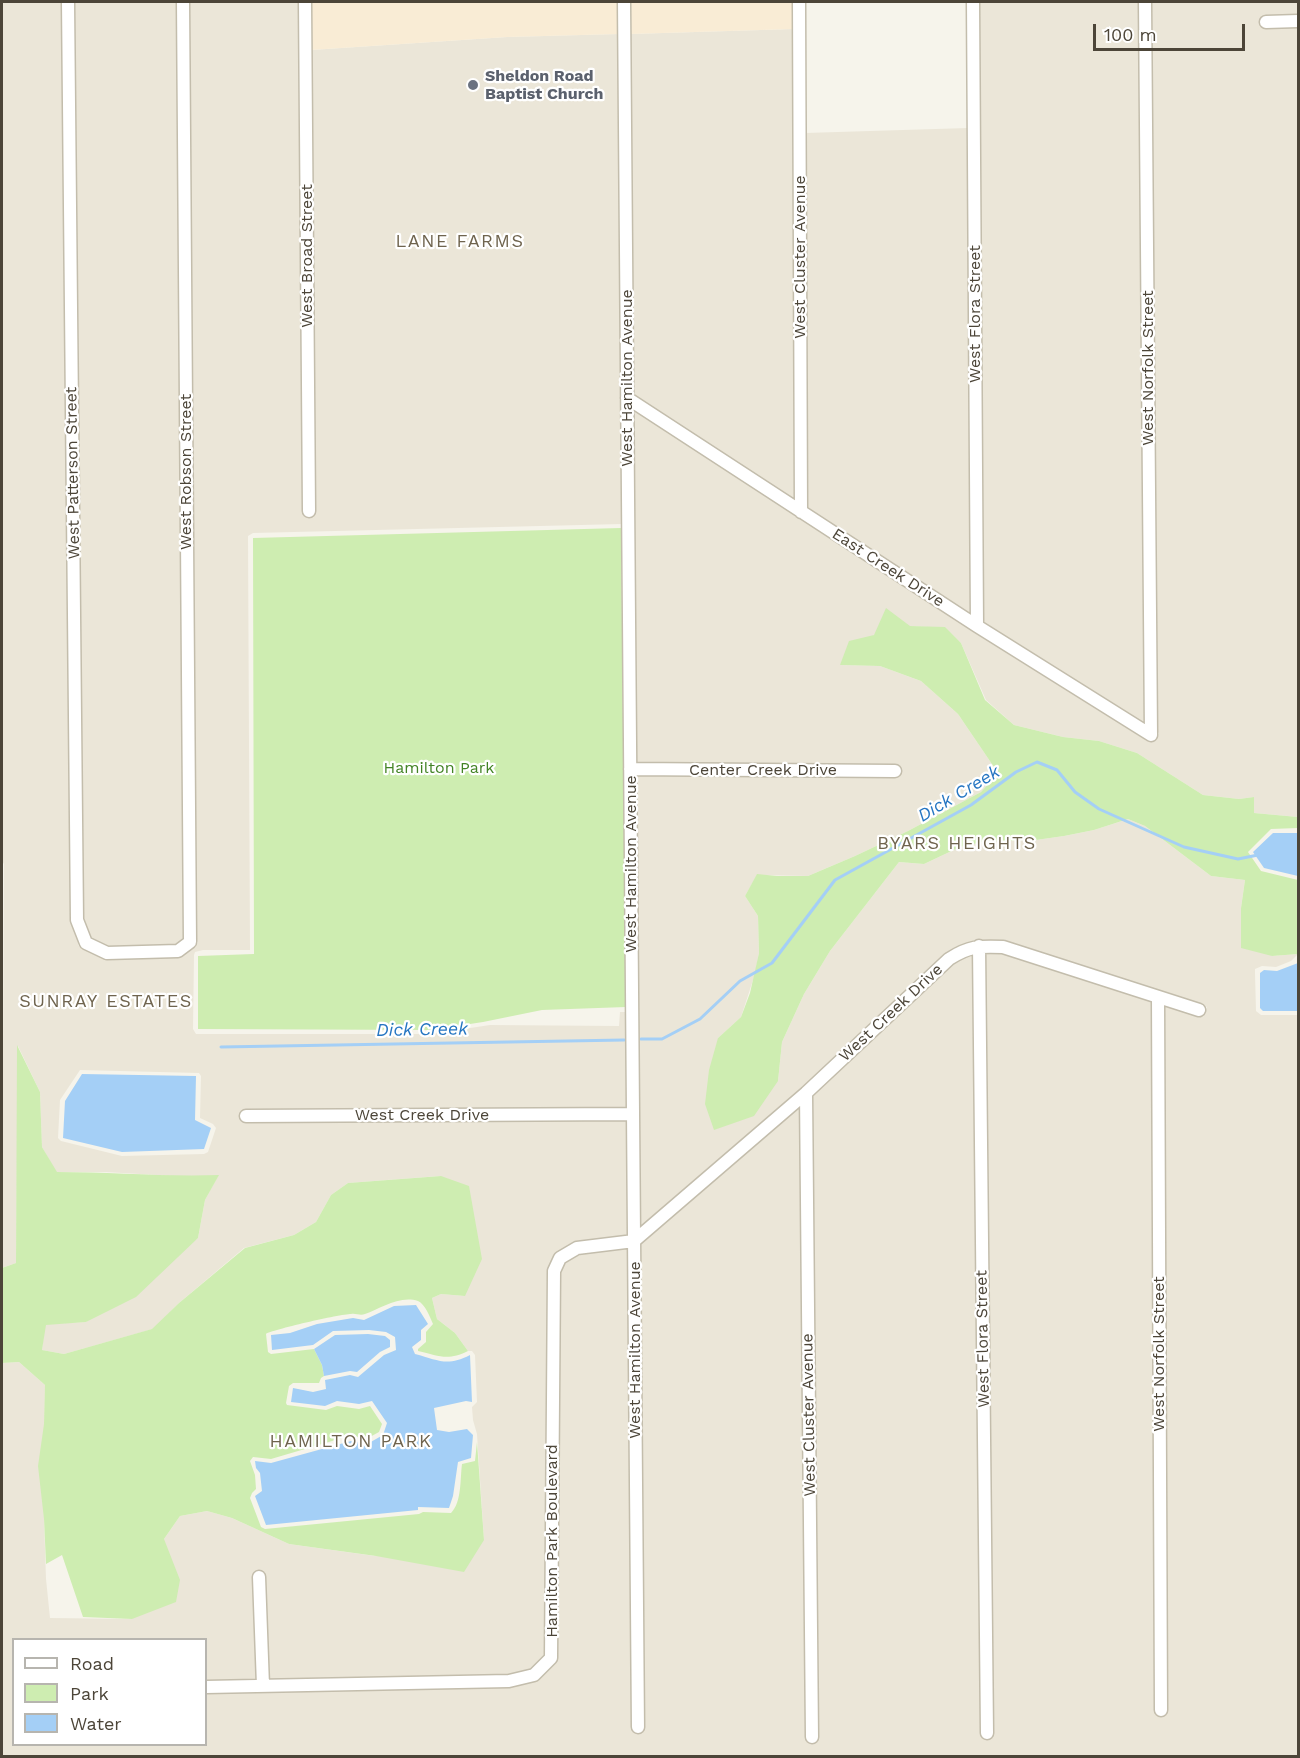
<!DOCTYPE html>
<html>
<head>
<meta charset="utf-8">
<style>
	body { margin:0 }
	#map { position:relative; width:1300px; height:1758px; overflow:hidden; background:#f6f4eb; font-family:"Work Sans",sans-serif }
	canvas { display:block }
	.frame { position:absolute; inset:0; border:3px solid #4c4538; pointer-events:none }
	.legend { position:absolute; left:12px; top:1638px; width:195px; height:108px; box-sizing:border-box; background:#fff; border:2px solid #b7b5af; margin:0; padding:8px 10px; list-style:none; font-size:18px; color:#4c4538 }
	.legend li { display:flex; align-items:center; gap:12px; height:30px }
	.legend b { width:30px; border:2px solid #b7b5af }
	.scale { position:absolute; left:1093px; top:24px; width:152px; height:27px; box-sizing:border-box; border:3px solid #4c4538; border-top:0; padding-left:8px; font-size:18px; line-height:21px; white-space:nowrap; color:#4c4538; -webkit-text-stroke:4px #fff; paint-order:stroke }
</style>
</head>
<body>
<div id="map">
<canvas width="1300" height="1758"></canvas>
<div class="frame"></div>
<ul class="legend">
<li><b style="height:8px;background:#fff"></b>Road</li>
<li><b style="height:16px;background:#ceedb1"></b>Park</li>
<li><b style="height:16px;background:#a4cff6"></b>Water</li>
</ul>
<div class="scale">100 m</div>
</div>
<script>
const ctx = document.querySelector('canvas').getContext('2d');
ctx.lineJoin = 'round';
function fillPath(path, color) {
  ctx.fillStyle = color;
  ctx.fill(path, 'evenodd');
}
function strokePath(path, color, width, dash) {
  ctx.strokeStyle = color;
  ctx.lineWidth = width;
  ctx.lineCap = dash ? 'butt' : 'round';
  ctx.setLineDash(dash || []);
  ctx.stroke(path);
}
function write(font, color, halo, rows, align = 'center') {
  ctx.font = font + ' "Work Sans",sans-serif';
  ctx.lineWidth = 4.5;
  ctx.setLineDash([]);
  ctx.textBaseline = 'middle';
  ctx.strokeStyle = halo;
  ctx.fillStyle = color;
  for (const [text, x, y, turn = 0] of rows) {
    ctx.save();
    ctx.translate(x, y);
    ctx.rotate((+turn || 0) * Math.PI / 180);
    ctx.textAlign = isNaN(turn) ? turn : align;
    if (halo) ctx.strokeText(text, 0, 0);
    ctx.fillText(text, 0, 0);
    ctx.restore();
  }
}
const residential = new Path2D(`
	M2,2H62L72,920L79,942L78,945L82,949L195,947L198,942L195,939L189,2H299L303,516L314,515L311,50L507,37L618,34L621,397L619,399L621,401L622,524L253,533L248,536L250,950H203L195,952L194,955L193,1029L196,1034H431L490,1025L619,1026L620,1012H626L627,1109L240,1111L241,1121L627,1120L628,1236L555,1256L548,1271L545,1656L531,1670L509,1676L268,1681L265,1572H254L257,1681L206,1682V1640H14V1744H206V1692L509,1686L555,1661L559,1272L565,1261L579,1253L628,1247L632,1732H644L640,1243L800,1105L806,1742H818L812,1095L952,963L973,953L982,1737L993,1738L985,951L1001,952L1152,1001L1155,1715H1167L1164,1005L1203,1017L1207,1007L1005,942L973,941L959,946L944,956L804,1088H800V1091L640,1229L636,775L900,777L901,767L636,764L633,409L795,515V517H799L971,629V631H975L1145,737V740L1152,742L1157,740L1159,733L1157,732L1151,2H1298V16L1260,17L1261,27L1298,26V817L1254,813V797L1239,799L1203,795L1137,753L1099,741L1063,737L1014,725L986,700L961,643L945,628L910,626L874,635L840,665L880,666L921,681L958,714L998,773L981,792L908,831L855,856L808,876L757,875L745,896L758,916L759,953L755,974L741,1017L718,1038L778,1081L782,1042L804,994L830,951L899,862L924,864L960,847L987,841L1036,840L1064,836L1094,830L1128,819L1145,826L1211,876L1245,880L1241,908L1272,956L1298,954L1291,961L1276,967L1262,966L1255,969V973L1256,1011L1261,1015H1298V1756H2V1363L19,1362L45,1385L44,1519L46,1579L50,1618L132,1619L164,1539L180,1516L207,1511L232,1518L289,1544L375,1556L484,1540L477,1434L473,1420L472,1407L477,1402L475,1355L472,1351H468L455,1333L437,1319L432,1298L441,1294L465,1296L440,1176L348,1183L331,1195L316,1222L294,1235L244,1248L179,1303L153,1329L64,1354L42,1350L45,1324L86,1322L198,1238L205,1200L218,1176H174L105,1172H56L42,1147L40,1092L18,1046L16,1263L2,1268L4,864L2,861ZM80,1070L199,1073L201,1076L200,1118L213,1124L216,1128L208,1152L204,1154L122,1156L61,1141L58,1138L60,1100Z
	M74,2H177L184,939L176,946L109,948L90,939L83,919Z
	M979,2H1139L1145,725L982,623Z
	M793,29L795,502L633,396L630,34Z
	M968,128L971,616L807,509L805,133Z`);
const commercial = new Path2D(`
	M311,2H618V34L507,37L311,50Z
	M629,2H793V29L630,34Z`);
const green = new Path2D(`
	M621,528L626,1007L542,1010L483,1022L431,1030L198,1029V956L254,954L253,538Z
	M886,608L910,626L945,627L961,643L985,700L1014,725L1063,737L1099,741L1137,753L1203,795L1239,799L1254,797V813L1298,817V828L1271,829L1248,852L1261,871L1298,880V954L1272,956L1241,948V908L1245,880L1211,876L1145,826L1128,819L1094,830L1064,836L1036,840L987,841L960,847L924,864L899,862L830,951L804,994L782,1042L778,1081L754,1116L714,1130L705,1104L709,1070L718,1038L741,1017L750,993L759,953L758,916L745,896L757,874L777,876H808L855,856L908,831L981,792L998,773L958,714L921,681L880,666L840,665L849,641L874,635Z
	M17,1045L40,1092L42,1147L57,1172C111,1172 164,1177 219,1175L205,1200L198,1238L136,1297L86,1322L46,1325L42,1350L64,1354L152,1329L179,1303L245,1248L294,1235L316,1222L331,1195L348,1183L441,1176L469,1186L482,1259L465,1296L441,1294L432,1298L437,1319L455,1333L468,1351C448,1361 439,1356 418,1351V1349L426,1342V1332L433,1324C430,1317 425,1304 418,1301C399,1295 380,1309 365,1314C360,1316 356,1313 351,1314C340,1314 271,1330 266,1334L268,1352L271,1354L314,1349L322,1365L324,1376L321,1378L319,1383H293L289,1386L286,1403L287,1405L326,1410L337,1406L359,1409L370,1406L382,1424L379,1432L368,1438L349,1436L271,1459L253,1457L250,1461L255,1475L256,1489L252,1493L250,1498L261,1527L265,1529L419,1514L423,1512L451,1513C462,1502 460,1479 462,1464L475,1461L477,1442L484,1540L464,1572L376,1556L289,1544L232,1518L207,1511L180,1516L164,1539L180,1580L176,1602L132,1619L83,1617L62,1555L46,1564L44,1519L38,1466L44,1424L45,1385L19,1362L2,1363V1268L16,1263Z`);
const water = new Path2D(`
	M1273,833H1298V876L1264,868L1253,852Z
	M1298,963V1011H1263L1260,1008V973L1264,970L1277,971Z
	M82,1074L196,1076L195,1120L211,1128L204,1149L122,1152L63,1138L65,1101Z
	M416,1305L428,1324L421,1330V1340L412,1347L415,1354C438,1360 447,1367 470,1355L472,1402L466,1401L434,1408L437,1430L449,1432L467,1429L473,1435L471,1458L458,1462L453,1496L449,1508L418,1507V1510L266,1525L255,1496L262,1491L260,1473L256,1468L255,1461L271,1463L351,1441L369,1443L383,1435L387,1423L372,1401L359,1404L337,1401L325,1406L291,1402L293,1388L313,1392L326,1389L325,1380L350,1375L358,1377L384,1355L396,1350L395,1337L386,1332L369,1330L333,1331L313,1345L272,1350L271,1335L290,1333L317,1324L353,1318L364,1320L394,1306Z
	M368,1334L385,1336L390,1340V1347L380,1352L357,1372L350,1371L324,1376L322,1365L314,1349L335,1335Z`);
const stream = new Path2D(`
	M641,1039H662L700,1019L740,981L772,963L835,880L971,805L1016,772L1037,762L1057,770L1075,792L1099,809L1184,847L1238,859L1258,855
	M221,1047L624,1040`);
const minor = new Path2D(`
	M68,2L77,920L86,943L107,953L178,951L190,942L183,2
	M305,2L309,511
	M624,2L638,1727
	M799,2L801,512
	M973,2L977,626
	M1145,2L1151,735
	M1266,22L1298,21
	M627,398L977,626L1151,735
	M630,769L895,771
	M979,946L987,1733
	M1158,997L1161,1710
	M806,1093L812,1737
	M246,1116L633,1114
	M259,1577L263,1686
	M206,1687L509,1681L534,1675L551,1658L554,1271L560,1258L577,1248L634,1241L806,1093L949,959C969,946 979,946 1003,947L1199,1010`);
const markers = [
	[473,85,6,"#6b7280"]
];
const worshipNames = [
	["Sheldon Road",485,76],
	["Baptist Church",485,94]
];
const streetNames = [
	["West Broad Street",307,256,-90],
	["West Cluster Avenue",800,257,-90],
	["West Flora Street",975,314,-90],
	["West Norfolk Street",1148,368,-90],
	["West Hamilton Avenue",627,378,-90],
	["West Robson Street",186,472,-90],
	["West Patterson Street",73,473,-91],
	["East Creek Drive",888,568,33],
	["Center Creek Drive",763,770],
	["West Hamilton Avenue",631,864,-90],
	["West Creek Drive",891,1013,-43],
	["West Creek Drive",422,1115],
	["West Flora Street",983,1339,-91],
	["West Hamilton Avenue",635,1350,-90],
	["West Norfolk Street",1159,1354,-90],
	["West Cluster Avenue",809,1415,-91],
	["Hamilton Park Boulevard",552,1541,-90]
];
const parkNames = [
	["Hamilton Park",439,768]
];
const neighbourhoodNames = [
	["LANE FARMS",460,242],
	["BYARS HEIGHTS",957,844],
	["SUNRAY ESTATES",106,1002],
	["HAMILTON PARK",351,1442]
];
const waterNames = [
	["Dick Creek",959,794,-31],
	["Dick Creek",422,1030,-1]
];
fillPath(residential, '#ebe6d8');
fillPath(commercial, '#f9ecd5');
fillPath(green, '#ceedb1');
fillPath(water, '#a4cff6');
strokePath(stream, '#a4cff6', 3);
strokePath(minor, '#c3bdac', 15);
strokePath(minor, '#fff', 12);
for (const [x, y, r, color] of markers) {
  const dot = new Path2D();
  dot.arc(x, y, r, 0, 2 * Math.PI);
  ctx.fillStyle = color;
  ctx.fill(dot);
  strokePath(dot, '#fff', 2);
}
write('bold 16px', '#5b616d', '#fff', worshipNames, 'left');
write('16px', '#4c4538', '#fff', streetNames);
write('16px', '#428325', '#fff', parkNames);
ctx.letterSpacing = '1.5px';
write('18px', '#6f644e', '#fff', neighbourhoodNames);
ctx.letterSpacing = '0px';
write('italic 18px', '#2676c2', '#fff', waterNames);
</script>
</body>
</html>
